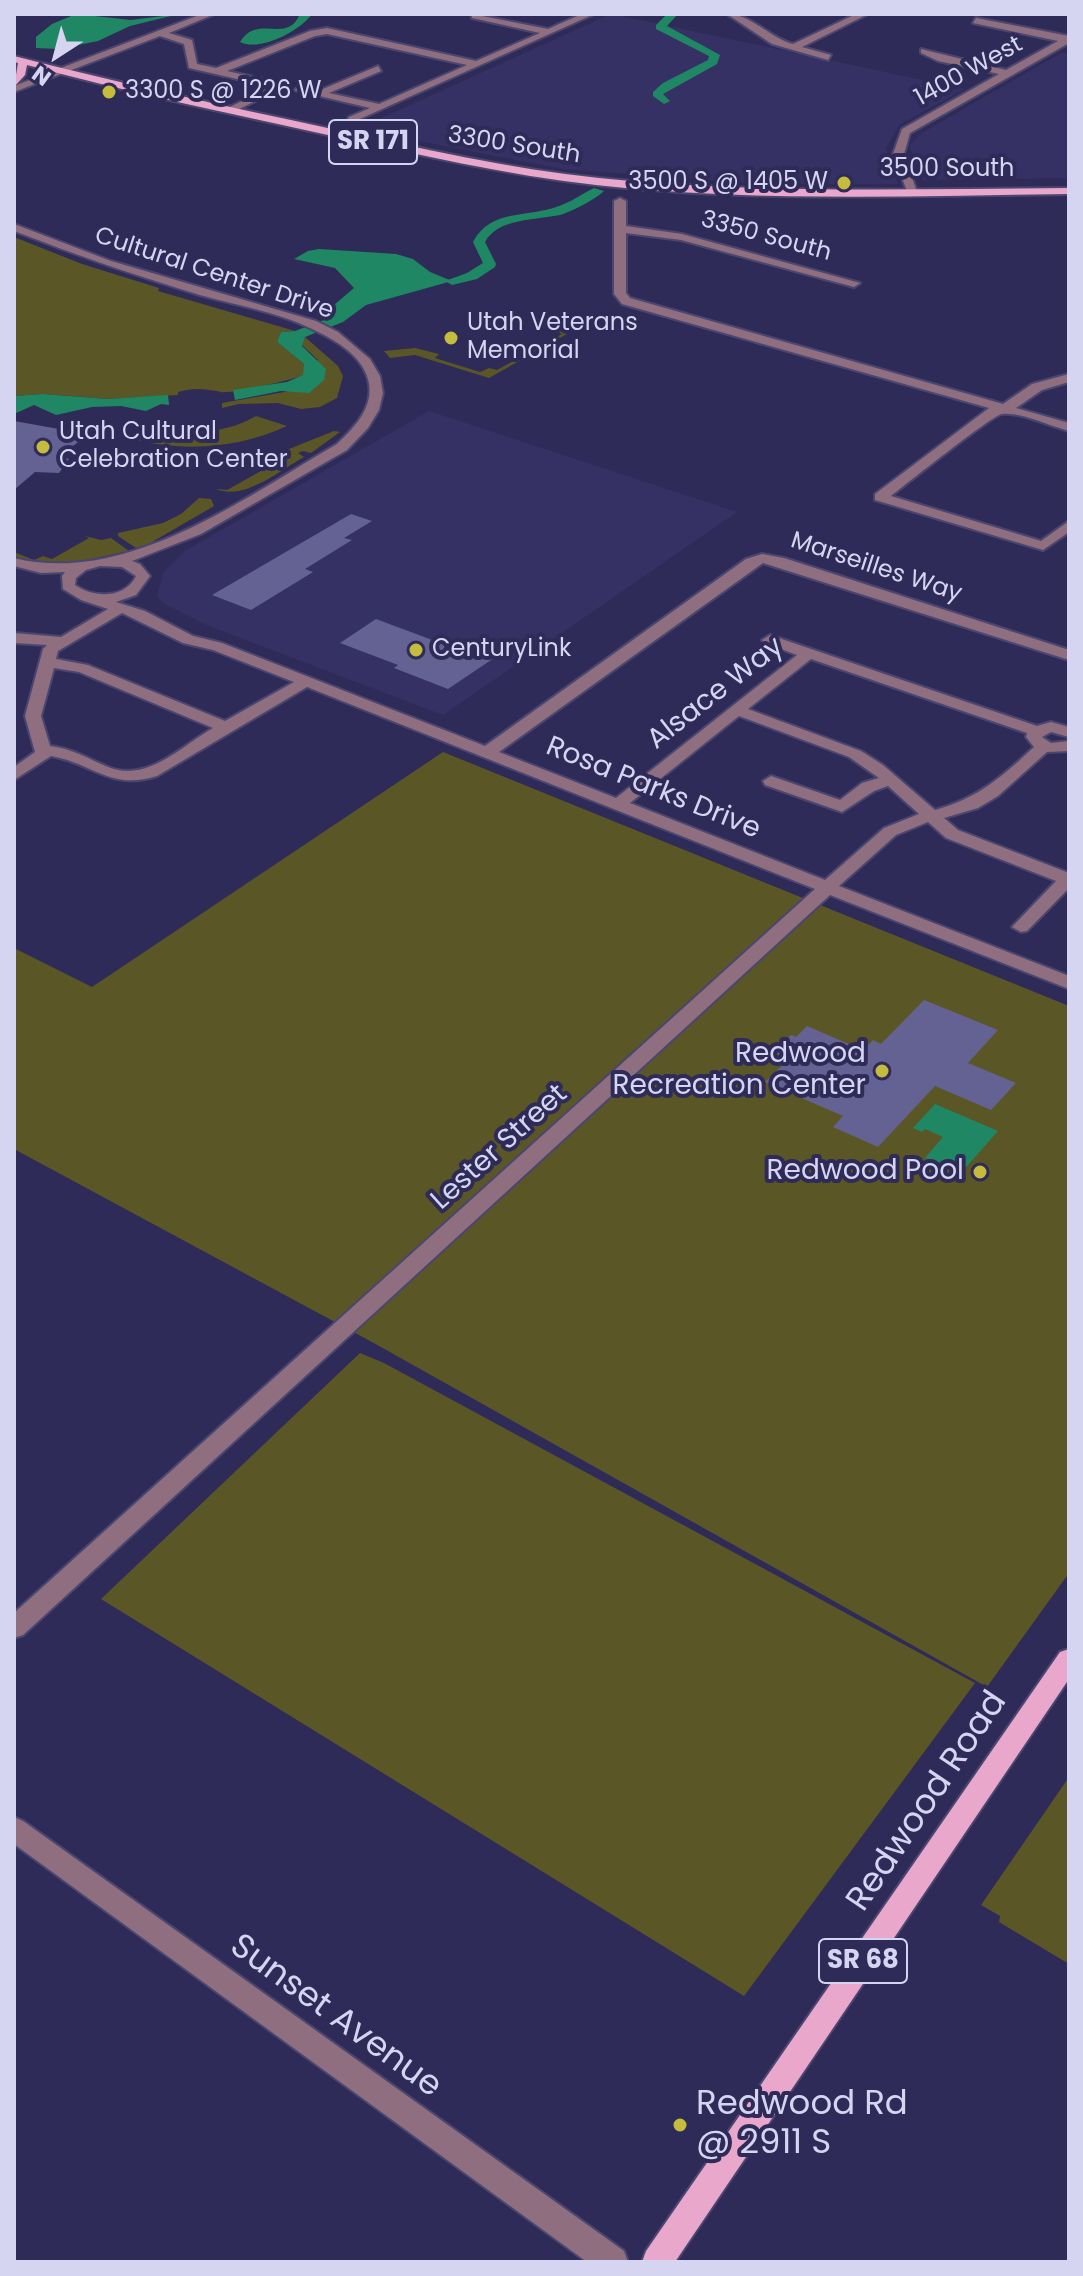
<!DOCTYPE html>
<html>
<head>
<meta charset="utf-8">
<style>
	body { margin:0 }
	#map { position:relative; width:1083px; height:2276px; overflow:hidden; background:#2f2b58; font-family:Poppins,sans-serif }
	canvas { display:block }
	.frame { position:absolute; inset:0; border:16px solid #d5d5f1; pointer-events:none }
	.north { position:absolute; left:16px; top:16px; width:80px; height:80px; -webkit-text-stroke:6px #2f2b58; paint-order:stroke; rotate:216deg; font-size:22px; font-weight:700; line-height:32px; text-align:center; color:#d5d5f1 }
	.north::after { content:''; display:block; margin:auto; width:28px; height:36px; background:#d5d5f1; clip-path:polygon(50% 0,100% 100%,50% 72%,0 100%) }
</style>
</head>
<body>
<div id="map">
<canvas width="1083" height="2276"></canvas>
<div class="frame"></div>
<div class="north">N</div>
</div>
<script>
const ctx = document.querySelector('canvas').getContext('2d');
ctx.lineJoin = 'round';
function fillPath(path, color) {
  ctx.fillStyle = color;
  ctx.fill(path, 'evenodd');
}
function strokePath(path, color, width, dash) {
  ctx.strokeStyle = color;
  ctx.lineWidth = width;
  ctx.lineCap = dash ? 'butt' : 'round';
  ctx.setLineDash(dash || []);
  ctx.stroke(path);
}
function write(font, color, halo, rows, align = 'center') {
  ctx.font = font + ' Poppins,sans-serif';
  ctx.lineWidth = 8;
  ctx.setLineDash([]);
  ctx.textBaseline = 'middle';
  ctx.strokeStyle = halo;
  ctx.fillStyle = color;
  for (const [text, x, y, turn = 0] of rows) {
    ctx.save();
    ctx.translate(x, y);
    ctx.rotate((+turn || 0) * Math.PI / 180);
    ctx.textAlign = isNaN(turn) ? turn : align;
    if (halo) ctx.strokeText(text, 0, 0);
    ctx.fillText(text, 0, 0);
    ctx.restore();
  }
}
const built = new Path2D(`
	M611,14H612L965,89L900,124L886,148L898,184H764L563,169L357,129Z
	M1061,53L1069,54V178L922,180L909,146L920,134Z
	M429,411L737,512L443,715L209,626L165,604L157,597L163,573L185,551Z`);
const green = new Path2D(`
	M14,237L82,264L159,288L158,291L295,331L281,332L277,342L304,364V375C292,380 232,394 221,392C207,389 194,387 178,392V395L110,399L43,394L14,396Z
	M586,314L597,317L489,378L415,355L390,358L384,351L415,348L439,354L435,358L480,372L489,368L497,370L562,334L555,331L566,325L575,327L589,319L583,316Z
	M305,337L338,366L343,376L337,398L320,407L301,409L278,403L239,404L222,408V403L290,391L318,360L302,345Z
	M256,416L287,426C238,449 178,453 127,437L152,423C185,436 226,434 256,416Z
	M334,431L340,432L311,453L303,451L298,453L304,457C280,470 245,501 216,489L227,490L286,457L280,453L284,451Z
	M199,498L211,499L214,506L147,545L136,548L118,536V533L163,523L181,514Z
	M85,536L101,540L111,538L129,551C90,558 53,573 14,558V552L34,560L43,556L52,559L89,538Z
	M443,752L1069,1006V1573L987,1687L372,1342L14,1149V948L92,987Z
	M360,1353L384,1363L975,1683L744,1996L101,1599Z
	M1069,1777V1964L999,1922L1000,1916L981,1905Z`);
const water = new Path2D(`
	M76,14L131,20L179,14L130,26L98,41L58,49L36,48V37L52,24Z
	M300,14H312C300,31 260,52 240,42C258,13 287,45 300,14Z
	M319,249L396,254L413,259L430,272L452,281L366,305L343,322L305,337L302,346L326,369L324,380L309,393L281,391L235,400L233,390L287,382L303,375L304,364L277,342L281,332L295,331L329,318L334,305L354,288L335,268L294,259L308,251Z
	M43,394L109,399L168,395L169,405L161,404L146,411L121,406L92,407L56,415L34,405L14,414V396Z
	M935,1104L998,1131L961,1173L925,1158L943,1137L925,1129L922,1132L913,1128Z`);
const canal = new Path2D(`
	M667,14H678L667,26L720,55L717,64L663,94L670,101L664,104L653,96V92L663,83L708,60L709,56L656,29V25Z
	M594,188L604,191C594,200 573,211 560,215C536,220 498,218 485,242L496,264L495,267L477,279L452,285L445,281L467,273L483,263L473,242C491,208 529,218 559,206C571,202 582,194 594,188Z`);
const building = new Path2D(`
	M14,421L76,432L72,435L84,438L59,456L69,459L59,473L35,472L14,490Z
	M351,514L372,521L344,538L352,540L305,569L313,572L251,610L212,595Z
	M376,619L435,641L439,638L494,658L448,689L394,668L398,665L340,643Z
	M924,1000L998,1030L968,1063L1016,1083L991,1110L935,1086L878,1147L833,1127L843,1116L765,1082L789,1059L774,1052L791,1035L796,1037L807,1026L863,1050L873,1040L881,1044Z`);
const minor = new Path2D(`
	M202,14H215L169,33L192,40L197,64L216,68L310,31L327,28L476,61L540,33L472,18V14L548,29L582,14L592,15L353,122L348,119L349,117L370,108L294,90L299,87L318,91L378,66L381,71L329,93L379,104L467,65L327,34L315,36L227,71L276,82L272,87L189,68L184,44L160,36L14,92V86Z
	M727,14C751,14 770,38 793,44L856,14H868L802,47L831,55L828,60L772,44Z
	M976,18L1069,36V43L910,133L904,154L917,192L908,194L893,154L902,129L999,74L938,61L921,53V49L1006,70L1058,41L973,23Z
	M270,87L275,90L274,92L233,112L224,110Z
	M620,198L626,201V226L682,234L860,283L854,287L681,240L626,233V293L630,298L1003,404L1032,384L1069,374V382L1042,390L1016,408L1069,423V431C1049,426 1022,412 1002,414C994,414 905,485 891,496L1041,541L1069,521V532L1043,550L875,500V494L989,408L622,304L614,294V201Z
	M14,224L111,261L316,321L338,332L370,359L380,376L383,393L379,410L368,428L347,450L201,534L132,561L140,564L150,576L136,595L116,602L145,611L193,636L222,643L485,746L746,559L762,554L784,558L1069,650V660L763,563L499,752L616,798L797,655L765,643L762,640L770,635L1037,726L1051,722L1069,727V737L1051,732L1042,737L1051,743L1069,741V751L1047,752L998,796L978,808L944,818L958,830L1069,873V888L1027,931L1021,932L1012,927L1056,881L946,838L928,822L896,835L839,886L1069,976V989L830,895L23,1635L14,1638V1613L815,889L307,687L157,776C110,791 93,763 51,756L14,780V767L35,752L25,716L43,649L47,645L14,643V633L61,637L108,609L81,600L63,589L62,576L65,572L41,573L14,566V558C126,586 244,498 337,444C356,426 377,404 367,376C359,353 333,339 312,329C278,312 236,305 200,295C137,276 76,255 14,231ZM100,566L122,567L136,576C125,599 93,598 75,585L76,578L86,570ZM122,613L183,643L213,650L294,682L225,721L88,665L56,659L58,651ZM811,659L1027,733L1026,737L1034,747C1003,776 977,799 935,810L883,765L861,751L748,709ZM54,668L79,672L213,728C181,746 148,783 108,767C89,759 71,748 50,746L41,716ZM739,716L849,757L879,778L862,783L840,800L771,776L763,781L765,785L842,812L874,791L888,786L919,814L884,828L825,880L630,803Z
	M14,1817L23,1821L624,2251L628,2262H587L14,1844Z`);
const major = new Path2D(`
	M14,56C119,83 225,106 332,129C420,148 509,169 599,178C755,194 912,189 1069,188V194C912,196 753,202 596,185C506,175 417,154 328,135C228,113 127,92 27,65L25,75L14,87L18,63L14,62Z
	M1069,1649V1679L675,2262H642L646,2251L1060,1652Z`);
const markers = [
	[109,92,8,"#c5bc3d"],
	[844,183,8,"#c5bc3d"],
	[451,338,8,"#c5bc3d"],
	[43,447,8,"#c5bc3d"],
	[416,650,8,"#c5bc3d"],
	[882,1071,8,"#c5bc3d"],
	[980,1172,8,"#c5bc3d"],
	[680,2125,8,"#c5bc3d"]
];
const farStreetnames = [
	["1400 West",969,72,-29],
	["3300 South",514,146,9],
	["3500 South",947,170],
	["3350 South",766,237,15],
	["Cultural Center Drive",214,274,18],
	["Marseilles Way",876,568,18]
];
const farPoinames = [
	["3300 S @ 1226 W",125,92],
	["3500 S @ 1405 W",828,183,"right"],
	["Utah Veterans",467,324],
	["Memorial",467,352],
	["Utah Cultural",59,433],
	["Celebration Center",59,461],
	["CenturyLink",432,650]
];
const shields = [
	[373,142,88],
	[863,1961,88]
];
const shieldNames = [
	["SR 171",373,142],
	["SR 68",863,1961]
];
const streetNames = [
	["Alsace Way",716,694,-38],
	["Rosa Parks Drive",653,789,22],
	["Lester Street",500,1148,-42]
];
const poiNames = [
	["Redwood",866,1055],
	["Recreation Center",866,1087],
	["Redwood Pool",964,1172]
];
const nearStreetnames = [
	["Redwood Road",928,1802,-56],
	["Sunset Avenue",335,2017,36]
];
const nearPoinames = [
	["Redwood Rd",696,2105],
	["@ 2911 S",696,2144]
];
fillPath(built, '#363165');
fillPath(green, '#5a5626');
fillPath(water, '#208764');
fillPath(canal, '#208764');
fillPath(building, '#646293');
strokePath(minor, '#4a4670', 4);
strokePath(major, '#4a4670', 4);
fillPath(minor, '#8e6e7f');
fillPath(major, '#e9a7cb');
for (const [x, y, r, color] of markers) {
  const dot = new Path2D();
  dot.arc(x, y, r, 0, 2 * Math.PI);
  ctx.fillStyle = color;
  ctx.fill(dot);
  strokePath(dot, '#2f2b58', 3);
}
write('24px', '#d5d5f1', '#2f2b58', farStreetnames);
write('24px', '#d5d5f1', '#2f2b58', farPoinames, 'left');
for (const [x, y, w] of shields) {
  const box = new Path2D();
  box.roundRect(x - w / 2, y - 22, w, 44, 6);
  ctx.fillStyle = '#2f2b58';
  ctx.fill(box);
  strokePath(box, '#d5d5f1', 2);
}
write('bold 26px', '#d5d5f1', null, shieldNames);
write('28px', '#d5d5f1', '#2f2b58', streetNames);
write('28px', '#d5d5f1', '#2f2b58', poiNames, 'right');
write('34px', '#d5d5f1', '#2f2b58', nearStreetnames);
write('34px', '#d5d5f1', '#2f2b58', nearPoinames, 'left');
</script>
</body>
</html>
